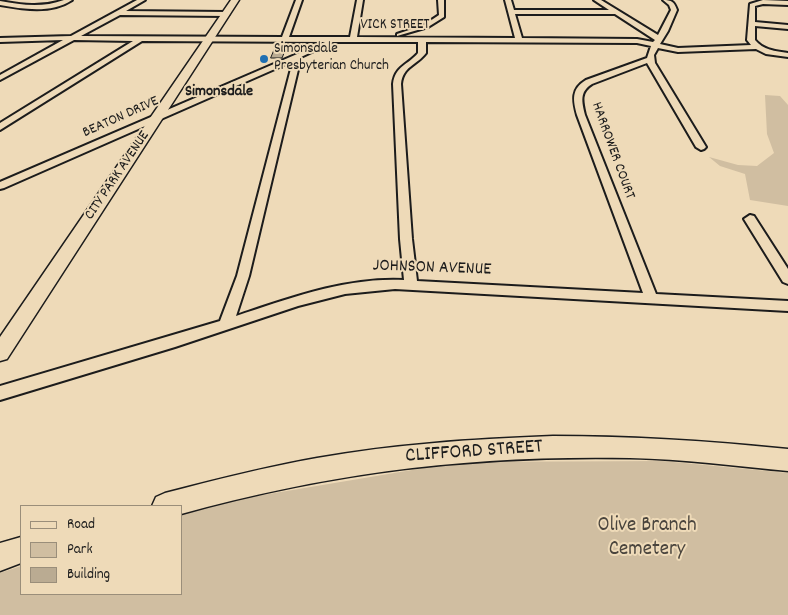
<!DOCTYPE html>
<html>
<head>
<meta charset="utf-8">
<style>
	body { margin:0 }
	#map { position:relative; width:788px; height:615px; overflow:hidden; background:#eedab8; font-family:Dekko,sans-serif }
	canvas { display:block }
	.legend { position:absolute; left:20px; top:505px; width:162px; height:90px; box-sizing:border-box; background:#eedab8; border:1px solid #9a8e7a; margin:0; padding:6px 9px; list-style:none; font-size:15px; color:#1c1c1c }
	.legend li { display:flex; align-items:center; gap:10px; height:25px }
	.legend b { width:25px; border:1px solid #9a8e7a }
</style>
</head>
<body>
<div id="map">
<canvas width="788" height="615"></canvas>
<ul class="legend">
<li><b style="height:6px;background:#eedab8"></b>Road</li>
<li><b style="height:14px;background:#d0bea1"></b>Park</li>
<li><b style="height:14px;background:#baab92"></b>Building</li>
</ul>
</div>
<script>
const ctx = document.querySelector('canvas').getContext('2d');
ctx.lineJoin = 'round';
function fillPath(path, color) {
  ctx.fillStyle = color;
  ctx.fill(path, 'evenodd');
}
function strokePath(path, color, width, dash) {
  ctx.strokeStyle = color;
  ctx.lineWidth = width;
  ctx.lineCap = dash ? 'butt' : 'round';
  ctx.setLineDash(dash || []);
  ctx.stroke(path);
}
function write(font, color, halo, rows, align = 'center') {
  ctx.font = font + ' Dekko,sans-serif';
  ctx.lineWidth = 4;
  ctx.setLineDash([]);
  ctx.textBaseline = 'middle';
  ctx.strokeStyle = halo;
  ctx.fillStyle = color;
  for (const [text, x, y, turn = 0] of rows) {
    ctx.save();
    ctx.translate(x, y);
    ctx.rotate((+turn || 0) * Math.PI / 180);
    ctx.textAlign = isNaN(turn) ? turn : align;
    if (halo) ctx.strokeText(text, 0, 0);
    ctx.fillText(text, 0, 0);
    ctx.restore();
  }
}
const green = new Path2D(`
	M765,95L780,96L788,105V206L750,200L745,174L720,166L709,157L738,165L757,166L774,153L767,134Z
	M663,461L788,473V615H0V573L21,566V594H181V513L209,504L460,462Z`);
const building = new Path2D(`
	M276,46H287L282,58H271Z`);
const street = new Path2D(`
	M64,0H72C51,14 23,9 0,5V1C22,5 42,8 64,0Z
	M137,0H145L126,11L226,12L229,14L226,16L120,15L81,36L282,37L296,0H302L289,37H350L357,0H363L357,37L515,38L505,0H511L514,10H609L594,0H601L658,35L671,10L669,5L663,0C672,0 674,2 677,10L668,31L660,44L678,48L751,45L747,40L750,4L763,0L788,1V5L763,4L755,6V22L788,25V29L755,26V40C763,50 775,51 788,53V57L766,54L756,49L678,52L658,48L654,55L655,63L706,147L704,149L701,150L696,147L647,63L592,84C579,92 582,102 585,115L656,294L788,301V311L395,289L345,294L298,306L175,347L0,400V386L220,321L237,276L293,61L4,188L0,189V182L325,42L142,41L0,130V123L133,41L74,40L0,80V75L63,40L0,42V38L71,36ZM515,14H615L655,40L653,42L637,39L522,38ZM333,42H418V53C408,65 395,66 393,84L400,239L404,280C347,277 290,298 236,316L249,276L301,57ZM426,42L637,43L651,46L647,58L586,80C571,89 573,100 577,115L643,293L417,281L412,239L401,84C403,66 416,66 426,53Z
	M438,0H444V17L428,27L397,36V34L424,25L439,15Z
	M750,215L754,216L788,269V284L783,282L744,219Z`);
const secondary = new Path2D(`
	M231,0H239L7,359L0,361V337Z
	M553,436C632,436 709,441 788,449V471C735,466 683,459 630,458C473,455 332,472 181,514V506H152L156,497L165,493C215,480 266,467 317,458C395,444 474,439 553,436Z
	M21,537V563L0,571V543Z`);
const markers = [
	[264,59,5,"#1f6fb2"]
];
const farStreetnames = [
	["VICK STREET",395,26],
	["BEATON DRIVE",121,118,-24],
	["HARROWER COURT",612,151,70],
	["CITY PARK AVENUE",118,176,-56]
];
const farPoinames = [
	["Simonsdale",274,50],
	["Presbyterian Church",274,67]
];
const farQuarternames = [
	["Simonsdale",219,93]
];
const streetNames = [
	["JOHNSON AVENUE",432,269,2]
];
const nearStreetnames = [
	["CLIFFORD STREET",474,453,-4]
];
const nearParknames = [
	["Olive Branch",647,527],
	["Cemetery",647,551]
];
fillPath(green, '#d0bea1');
fillPath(building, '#baab92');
strokePath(building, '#1c1c1c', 1);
strokePath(street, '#1c1c1c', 4);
strokePath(secondary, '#1c1c1c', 3);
fillPath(street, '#eedab8');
fillPath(secondary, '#eedab8');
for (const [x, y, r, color] of markers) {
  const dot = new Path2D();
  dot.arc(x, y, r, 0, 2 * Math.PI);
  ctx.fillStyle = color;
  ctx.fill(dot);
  strokePath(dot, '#eedab8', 2);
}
write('15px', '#1c1c1c', '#eedab8', farStreetnames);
write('15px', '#1c1c1c', '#eedab8', farPoinames, 'left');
write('bold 16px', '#1c1c1c', '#eedab8', farQuarternames);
write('18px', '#1c1c1c', '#eedab8', streetNames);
write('21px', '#1c1c1c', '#eedab8', nearStreetnames);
write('21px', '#49443d', '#eedab8', nearParknames);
</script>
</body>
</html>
